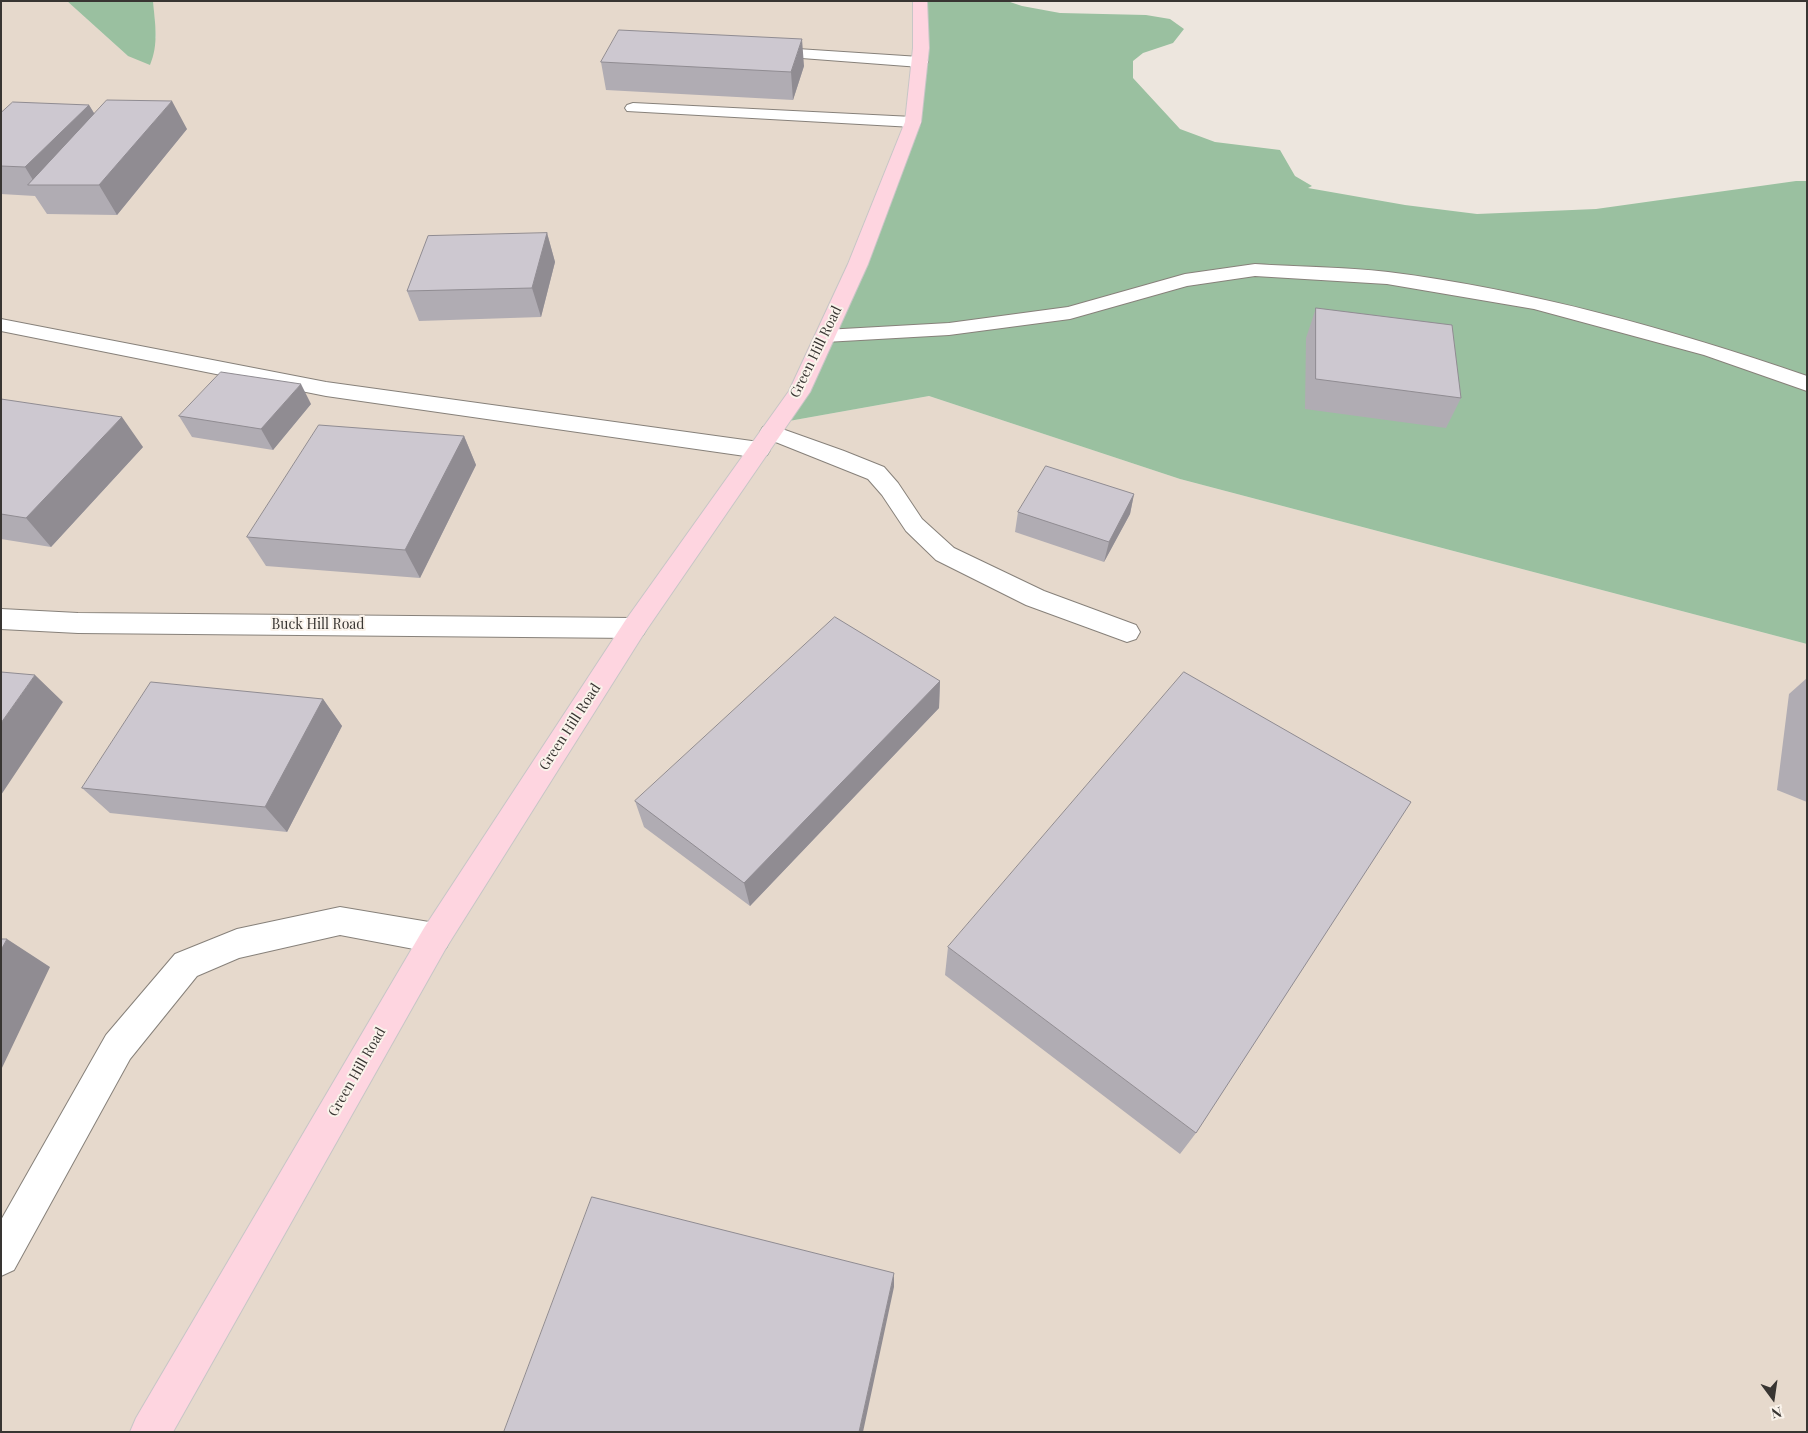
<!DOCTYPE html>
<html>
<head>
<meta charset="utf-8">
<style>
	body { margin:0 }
	#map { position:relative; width:1808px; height:1433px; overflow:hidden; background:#ede6de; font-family:"Playfair Display",serif }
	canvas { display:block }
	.frame { position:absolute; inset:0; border:2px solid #383532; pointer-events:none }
	.north { position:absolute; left:1748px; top:1373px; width:50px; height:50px; -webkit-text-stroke:4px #faf3eb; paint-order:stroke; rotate:166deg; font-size:14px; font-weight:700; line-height:20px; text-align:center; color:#383532 }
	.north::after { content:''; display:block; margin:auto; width:18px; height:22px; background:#383532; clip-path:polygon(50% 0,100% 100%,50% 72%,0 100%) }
</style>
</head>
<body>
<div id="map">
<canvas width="1808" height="1433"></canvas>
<div class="frame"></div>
<div class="north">N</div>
</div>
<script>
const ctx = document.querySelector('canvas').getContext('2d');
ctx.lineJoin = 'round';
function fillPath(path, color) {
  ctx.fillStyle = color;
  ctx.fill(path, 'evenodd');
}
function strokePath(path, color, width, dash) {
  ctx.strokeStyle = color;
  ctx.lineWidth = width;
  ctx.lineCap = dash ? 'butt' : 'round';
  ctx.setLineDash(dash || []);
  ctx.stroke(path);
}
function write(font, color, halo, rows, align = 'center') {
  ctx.font = font + ' "Playfair Display",serif';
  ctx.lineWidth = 4;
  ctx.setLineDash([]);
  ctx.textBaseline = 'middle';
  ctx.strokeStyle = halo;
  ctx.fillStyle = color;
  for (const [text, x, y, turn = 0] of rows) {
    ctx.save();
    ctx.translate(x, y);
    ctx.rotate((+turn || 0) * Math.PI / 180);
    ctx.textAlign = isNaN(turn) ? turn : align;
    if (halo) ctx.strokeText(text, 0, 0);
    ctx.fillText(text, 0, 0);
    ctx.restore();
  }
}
const built = new Path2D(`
	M1,1H67L128,56L156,38L153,1H920L911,126L789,421L929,396L1180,479L1807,644V1432H1Z`);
const forest = new Path2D(`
	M67,1H153C155,24 159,44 150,65L128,56Z
	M920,1H1007L1022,6L1060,13L1146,15L1170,19L1184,29L1173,43L1143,53L1133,61V78L1180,129L1215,142L1280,150L1295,176L1312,186L1308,188L1405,205L1477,214L1596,209L1796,181H1807V644L1180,479L929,396L789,421L903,155Z`);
const minor = new Path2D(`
	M767,47L920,57L926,59L928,62L926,65L920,67L762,55L759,52L762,49Z
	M633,103L913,117L919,118L921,122L919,126L913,127L627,111L625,108L627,105Z
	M1255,264C1299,267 1344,267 1388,272C1531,290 1671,329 1807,376V391L1704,355L1534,309L1387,284L1255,276L1187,286L1070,319L949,335L825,342L818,340L815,336L818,332L825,330L949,323L1068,307L1185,274Z
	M1,319L326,382L759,442L767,445L770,450L767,455L759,458L326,396L1,331Z
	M771,425L844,451L884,467L898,483L922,519L954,548L1044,591L1136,625L1140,632L1136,639L1127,642L1026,605L936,560L906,531L882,495L868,479L763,437L760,432L763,427Z
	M1,609L78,613L634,618L643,621L647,628L643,635L634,638L78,633L1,629Z
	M340,907L435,923L446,928L451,938L446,948L435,953L340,935L239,958L197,976L130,1059L14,1270L1,1276V1220L106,1035L175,954L237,929Z`);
const major = new Path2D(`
	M913,1H927L929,48L921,122L868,264L810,392L643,635L446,948L173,1432H130L136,1418L424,928L625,621L789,391L848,264L905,122L913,48Z`);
const wall = new Path2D(`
	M601,62L804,66L793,100L606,90Z
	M89,105L94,113L187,129L117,215L47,214L35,196L1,194V113Z
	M547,233L555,262L541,317L419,321L407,291Z
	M1316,308L1461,398L1446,428L1305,409L1306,338Z
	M1,399L143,447L51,547L1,539Z
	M311,404L273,450L192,437L179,416Z
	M464,436L476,465L420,578L266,566L247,537Z
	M1134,494L1130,514L1104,562L1015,532L1018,512Z
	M1807,678V802L1777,790L1789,694Z
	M940,681L939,708L750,906L644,827L635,801Z
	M323,699L342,726L287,832L110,813L82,788Z
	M948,947L1196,1133L1180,1154L945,975Z`);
const shadedWall = new Path2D(`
	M802,39L804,66L793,100L791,72Z
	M172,101L187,129L117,215L99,185Z
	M89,105L106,133L36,185L25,167Z
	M547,233L555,262L541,317L532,288Z
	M301,384L311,404L273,450L261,429Z
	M122,417L143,447L51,547L26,518Z
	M464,436L476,465L420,578L405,550Z
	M1134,494L1130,514L1104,562L1109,542Z
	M35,675L63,702L1,795V723Z
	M940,681L939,708L750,906L744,883Z
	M323,699L342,726L287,832L265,807Z
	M7,939L50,967L1,1070V950Z
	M894,1273V1287L863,1432H859Z`);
const building = new Path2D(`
	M619,30L802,39L791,72L601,62Z
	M107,100L172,101L99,185H28Z
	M13,102L89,105L25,167L1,166V113Z
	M547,233L532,288L407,291L428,236Z
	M1316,308L1452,325L1461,398L1316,379Z
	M221,372L301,384L261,429L179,416Z
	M1,399L122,417L26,518L1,514Z
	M319,425L464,436L405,550L247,537Z
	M1046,466L1134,494L1109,542L1018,512Z
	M835,617L940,681L744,883L635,801Z
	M1,672L35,675L1,723Z
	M1184,672L1411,802L1196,1133L948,947Z
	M151,682L323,699L265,807L82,788Z
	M1,939H7L1,950Z
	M592,1197L894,1273L859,1432H504Z`);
const streetNames = [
	["Green Hill Road",816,352,-64],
	["Buck Hill Road",318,625],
	["Green Hill Road",570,727,-57],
	["Green Hill Road",357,1072,-60]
];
fillPath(built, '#e6d9cc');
fillPath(forest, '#9ac0a0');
strokePath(minor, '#87817a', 2);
strokePath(major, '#c7c6c6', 2);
fillPath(minor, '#fff');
fillPath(major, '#fed5e0');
fillPath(wall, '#b0acb3');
fillPath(shadedWall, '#908c92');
fillPath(building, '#cdc8d0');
strokePath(building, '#908c92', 1);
write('14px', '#383532', '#faf3eb', streetNames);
</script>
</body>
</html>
